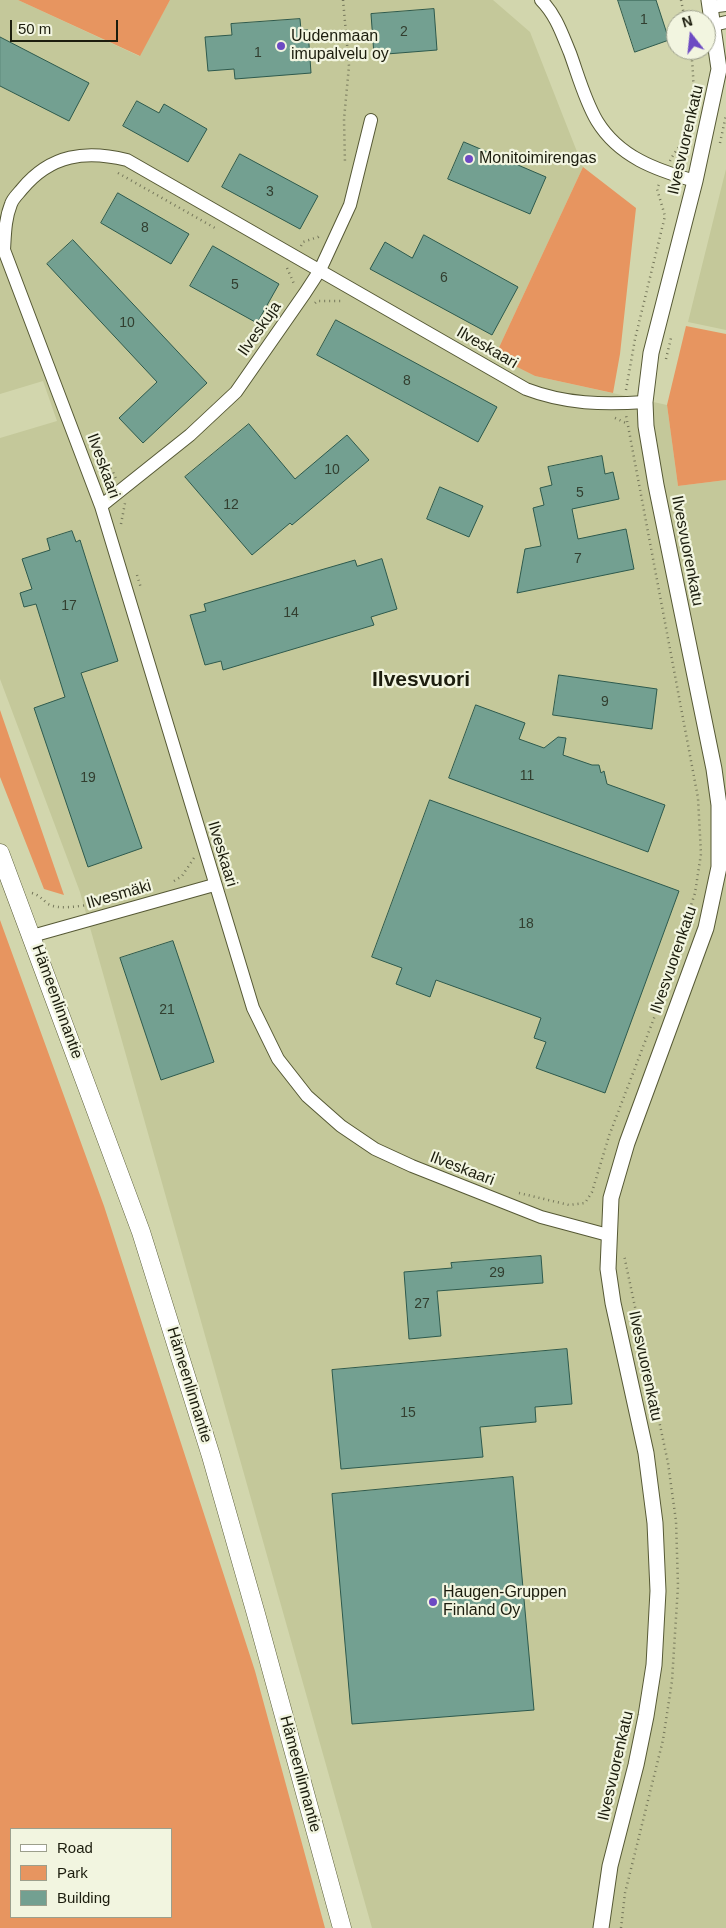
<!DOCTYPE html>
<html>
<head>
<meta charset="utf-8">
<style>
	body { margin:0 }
	#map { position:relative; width:726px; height:1928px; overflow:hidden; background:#d2d6ad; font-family:Helvetica,sans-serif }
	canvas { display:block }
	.legend { position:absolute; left:10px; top:1828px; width:162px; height:90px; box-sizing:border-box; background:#f2f5e0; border:1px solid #9c9f8c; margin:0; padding:6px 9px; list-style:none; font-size:15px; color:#1c1d0e }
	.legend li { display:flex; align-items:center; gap:10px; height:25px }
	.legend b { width:25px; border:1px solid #9c9f8c }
	.north { position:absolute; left:666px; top:10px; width:50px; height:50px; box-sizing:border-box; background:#f2f5e0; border:1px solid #9c9f8c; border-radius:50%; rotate:344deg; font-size:14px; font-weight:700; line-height:20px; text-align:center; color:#1c1d0e }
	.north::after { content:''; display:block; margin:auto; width:18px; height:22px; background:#6d4ac3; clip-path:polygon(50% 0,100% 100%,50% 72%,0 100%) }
	.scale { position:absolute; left:10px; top:20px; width:108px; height:22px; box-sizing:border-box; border:2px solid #1c1d0e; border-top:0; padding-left:6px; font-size:15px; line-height:18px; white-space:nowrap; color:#1c1d0e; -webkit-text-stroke:4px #f2f5e0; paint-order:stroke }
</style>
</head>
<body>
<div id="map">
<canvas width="726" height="1928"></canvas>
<ul class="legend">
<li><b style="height:6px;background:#fff"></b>Road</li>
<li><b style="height:14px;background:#e79560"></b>Park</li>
<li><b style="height:14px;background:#73a091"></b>Building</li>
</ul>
<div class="north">N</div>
<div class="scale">50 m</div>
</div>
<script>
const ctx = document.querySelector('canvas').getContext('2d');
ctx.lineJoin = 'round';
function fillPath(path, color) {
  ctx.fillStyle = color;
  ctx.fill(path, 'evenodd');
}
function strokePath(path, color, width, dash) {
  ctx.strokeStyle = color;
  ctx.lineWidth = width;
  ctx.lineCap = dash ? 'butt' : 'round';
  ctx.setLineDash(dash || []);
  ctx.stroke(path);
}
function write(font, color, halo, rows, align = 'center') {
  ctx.font = font + ' Helvetica,sans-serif';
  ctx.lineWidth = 4.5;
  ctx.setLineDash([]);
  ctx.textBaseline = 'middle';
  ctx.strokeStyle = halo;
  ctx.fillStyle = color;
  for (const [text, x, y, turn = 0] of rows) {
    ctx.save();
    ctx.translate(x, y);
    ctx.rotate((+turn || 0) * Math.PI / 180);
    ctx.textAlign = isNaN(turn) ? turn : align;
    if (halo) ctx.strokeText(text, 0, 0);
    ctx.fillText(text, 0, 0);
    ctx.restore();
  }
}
const built = new Path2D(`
	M0,0H18L139,56L170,0H493L530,32L583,167L495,356L535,376L667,405L678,486L726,480V1928H372L80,892L0,679V438L57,421L43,381L0,394Z
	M726,169V330L688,322Z`);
const green = new Path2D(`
	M18,0H170L140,56Z
	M583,167L636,208L620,354L613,393L535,376L495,356Z
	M686,326L726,334V480L678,486L667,405Z
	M0,710L64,895L44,889L0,777Z
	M0,920L104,1206L255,1671L325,1928H0ZM11,1829H171V1917H11Z`);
const building = new Path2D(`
	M618,0H656L669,40L635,52Z
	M434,9L437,50L374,55L371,14Z
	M300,19L301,30H308L311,73L235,79L234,69L208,71L205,37L232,35L231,24Z
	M0,37L89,83L69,121L0,86Z
	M137,101L159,113L164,104L207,129L188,162L123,126Z
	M464,142L546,177L530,214L448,179Z
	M240,154L318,196L300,229L222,187Z
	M118,193L189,234L171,264L101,223Z
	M424,235L518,287L492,335L370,269L385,242L412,258Z
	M73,240L207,383L143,443L119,418L157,382L47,264Z
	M213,246L279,284L257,323L190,286Z
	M336,320L497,407L478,442L317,355Z
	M249,424L295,479L347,435L369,460L292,525L290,523L252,555L185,477Z
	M602,456L605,474L613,472L619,499L572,509L578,539L626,529L634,569L517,593L525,549L541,546L533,508L544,505L540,488L552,485L548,467Z
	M440,487L483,506L469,537L427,519Z
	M72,531L76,542L80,540L118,661L81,673L142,848L88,867L34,708L65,697L36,604L24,607L20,593L32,589L22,559L50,550L47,539Z
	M382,559L397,609L371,617L374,625L223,670L221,661L205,665L190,615L206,611L204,604L355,560L357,566Z
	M559,675L657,689L652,729L553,715Z
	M476,705L525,723L519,739L544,748L558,737L566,738L563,755L592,765H599L601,773L604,771L607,784L665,805L648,852L449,778Z
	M430,800L679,891L605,1093L536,1068L546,1042L534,1038L541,1018L436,980L430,997L396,984L402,968L372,957Z
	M173,941L214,1062L161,1080L120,958Z
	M541,1256L543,1283L437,1291L441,1336L409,1339L404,1272L452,1268L451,1263Z
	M567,1349L572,1404L535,1407L536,1422L480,1427L483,1457L341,1469L332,1370Z
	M513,1477L534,1710L352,1724L332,1494Z`);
const path = new Path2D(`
	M343,0L349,66L344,119L345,163
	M681,0L685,20
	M720,143L726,115
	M670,161C674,152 682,145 685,137C696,110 694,79 691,50
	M118,173L215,228
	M301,246L303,242L318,237L321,234
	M287,268L295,286
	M315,303L317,301H344
	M666,359L671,338
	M626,390L635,339L665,216L657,189L659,184
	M615,418L626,423
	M98,460L112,470L116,479
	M121,524L125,503
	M137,575L141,588
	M174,881L182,876L194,858
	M32,893C39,895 42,899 48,904C59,910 77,906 89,905
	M519,1193L569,1205L585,1203L592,1192L609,1136L659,1005L695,893L701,854L698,798L626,415
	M621,1928L625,1893L663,1740L672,1681L678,1586L676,1521L668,1463L624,1255`);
const minor = new Path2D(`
	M541,0C556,15 562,34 570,53C578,75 585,101 597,121C619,157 656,170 695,181
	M710,7L726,5
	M713,25L726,22
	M101,506L190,435L236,392L305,293L320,270L350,205L371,120
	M32,936L214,885
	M608,1235L541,1217L412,1166L375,1149L341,1126L307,1096L278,1059L253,1008L101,506L4,250C5,234 5,219 11,204C13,198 19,193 22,189C51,154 86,150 127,160L526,389C565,404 604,405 645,402`);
const tertiary = new Path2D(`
	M601,1928L610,1866L636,1765L646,1716L654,1665L658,1591L655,1523L646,1453L613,1303L608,1269L611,1198L627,1143L706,928L719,867V805L714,769L656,485L646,426L645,402L651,353L695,181L719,69L709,0`);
const secondary = new Path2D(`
	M0,853L141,1232L211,1456L256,1614L342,1928`);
const markers = [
	[281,46,5,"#6d4ac3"],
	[469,159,5,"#6d4ac3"],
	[433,1602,5,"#6d4ac3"]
];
const numberNames = [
	["1",644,20],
	["2",404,32],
	["1",258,53],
	["3",270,192],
	["8",145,228],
	["6",444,278],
	["5",235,285],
	["10",127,323],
	["8",407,381],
	["10",332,470],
	["5",580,493],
	["12",231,505],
	["7",578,559],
	["17",69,606],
	["14",291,613],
	["9",605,702],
	["11",527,776],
	["19",88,778],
	["18",526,924],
	["21",167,1010],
	["29",497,1273],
	["27",422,1304],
	["15",408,1413]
];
const poiNames = [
	["Uudenmaan",291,37],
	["imupalvelu oy",291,55],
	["Monitoimirengas",479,159],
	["Haugen-Gruppen",443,1593],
	["Finland Oy",443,1611]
];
const streetNames = [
	["Ilvesvuorenkatu",686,140,-77],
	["Ilveskuja",260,329,-55],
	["Ilveskaari",487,348,30],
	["Ilveskaari",103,466,70],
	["Ilvesvuorenkatu",687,551,79],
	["Ilveskaari",222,854,73],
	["Ilvesmäki",119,895,-16],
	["Ilvesvuorenkatu",674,960,-71],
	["Hämeenlinnantie",57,1002,70],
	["Ilveskaari",462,1169,21],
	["Ilvesvuorenkatu",645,1366,78],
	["Hämeenlinnantie",189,1385,73],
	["Ilvesvuorenkatu",616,1766,-77],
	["Hämeenlinnantie",300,1774,75]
];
const districtNames = [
	["Ilvesvuori",421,680]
];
fillPath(built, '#c4c89a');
fillPath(green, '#e79560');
fillPath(building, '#73a091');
strokePath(building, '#2e5a4d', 1);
strokePath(minor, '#565935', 14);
strokePath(tertiary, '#565935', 17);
strokePath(secondary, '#565935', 19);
strokePath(path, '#75775b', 2.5, [1, 4]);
strokePath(minor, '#fff', 12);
strokePath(tertiary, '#fff', 15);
strokePath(secondary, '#fff', 18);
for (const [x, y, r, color] of markers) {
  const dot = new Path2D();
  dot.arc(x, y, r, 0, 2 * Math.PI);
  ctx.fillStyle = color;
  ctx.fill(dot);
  strokePath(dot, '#f2f5e0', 2);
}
write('14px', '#323e2f', null, numberNames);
write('16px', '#1c1d0e', '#f2f5e0', poiNames, 'left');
write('16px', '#1c1d0e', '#f2f5e0', streetNames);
write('bold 21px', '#1c1d0e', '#f2f5e0', districtNames);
</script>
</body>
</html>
